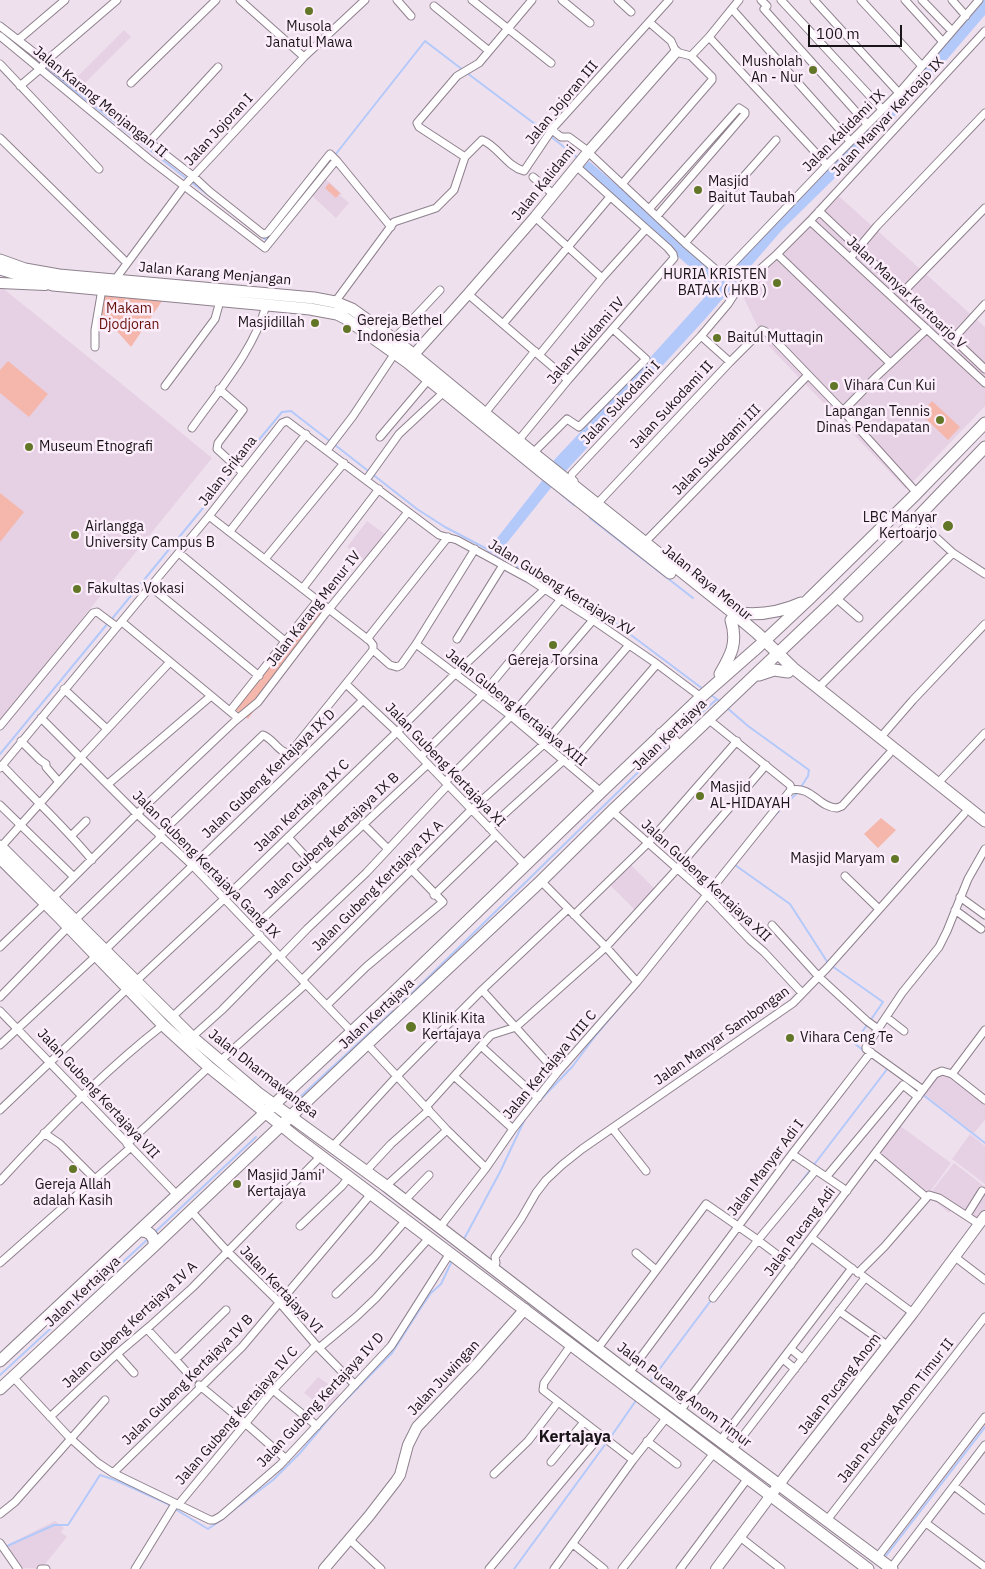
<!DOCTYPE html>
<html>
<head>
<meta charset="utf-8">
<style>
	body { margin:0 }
	#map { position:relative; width:985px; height:1569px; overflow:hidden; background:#efe0ee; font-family:"IBM Plex Sans",sans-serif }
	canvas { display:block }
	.scale { position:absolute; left:808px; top:25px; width:94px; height:22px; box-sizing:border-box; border:2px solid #191418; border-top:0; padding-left:6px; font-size:15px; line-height:18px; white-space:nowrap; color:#191418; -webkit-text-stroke:4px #fcedfb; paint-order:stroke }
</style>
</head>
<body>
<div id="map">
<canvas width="985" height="1569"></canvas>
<div class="scale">100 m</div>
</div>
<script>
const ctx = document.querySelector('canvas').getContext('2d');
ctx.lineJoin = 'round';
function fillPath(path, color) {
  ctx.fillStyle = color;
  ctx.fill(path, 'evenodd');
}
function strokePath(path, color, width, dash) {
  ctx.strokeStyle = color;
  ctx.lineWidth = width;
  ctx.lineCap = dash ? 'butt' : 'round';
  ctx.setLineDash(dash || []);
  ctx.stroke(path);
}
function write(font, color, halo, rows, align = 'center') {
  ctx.font = font + ' "IBM Plex Sans",sans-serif';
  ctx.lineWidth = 5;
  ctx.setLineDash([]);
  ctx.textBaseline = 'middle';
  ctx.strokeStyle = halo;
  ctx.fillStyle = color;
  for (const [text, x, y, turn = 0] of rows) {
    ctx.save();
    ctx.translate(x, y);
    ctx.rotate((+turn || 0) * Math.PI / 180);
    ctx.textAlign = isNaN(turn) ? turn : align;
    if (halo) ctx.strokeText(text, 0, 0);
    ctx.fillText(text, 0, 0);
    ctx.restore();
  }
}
const built = new Path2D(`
	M124,30L131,37L82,86L75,79Z
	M324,177L342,194L340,195L349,203L336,218L309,193Z
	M832,190L985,327V406L906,489L765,342L739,288Z
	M0,286L107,372L212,458L0,720Z
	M367,521L386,535L366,561L347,547Z
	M629,863L655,889L636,911L609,884Z
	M938,1069L985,1104V1120L974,1133L921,1092Z
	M899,1125L951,1163L929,1193L877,1154Z
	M970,1134L985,1146V1184L952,1159Z
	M954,1163L985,1187V1210L975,1223L954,1207L949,1213L928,1196Z
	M318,1377L327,1383L340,1395L327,1411L304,1393Z
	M55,1521L64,1528L61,1532L67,1537L41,1569L29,1568L20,1569L5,1546Z`);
const green = new Path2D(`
	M329,183L340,193L336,198L325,188Z
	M104,295L162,301L131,347L100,312Z
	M8,361L48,394L29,417L0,393V370Z
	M932,401L960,427L948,440L921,414Z
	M0,493L24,512L0,542Z
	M316,607L327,615L296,654L248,719L236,710L252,687Z
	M881,818L896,830L878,848L864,834Z`);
const water = new Path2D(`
	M981,0H985V15L931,78L842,171L782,230L706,318L554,484L502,549L505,560L495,556L494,552L490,553L487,551L545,477L554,460L638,371L713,288L581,169L589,161L632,198L678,242L723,277Z`);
const stream = new Path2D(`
	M24,51L187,179
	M467,73L547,133
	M550,136L578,158
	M335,155L425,41L463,70
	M191,182L219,203
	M262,237L266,240L332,158
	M335,445L417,509L445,527L489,550
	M238,465L282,412L291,411L331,442
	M561,494L574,505
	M590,518L693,598
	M502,558L611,620L703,689
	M111,620L235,469
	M711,695L721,702
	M726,707L748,726L809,770L808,776L801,787
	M682,730L716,700
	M0,754L108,623
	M774,816L797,793
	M735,865L790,904L828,963
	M832,966L883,1002L870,1021
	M403,1002L666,745
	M864,1051L854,1043L867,1025
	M904,1080L985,1143
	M299,1098L393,1011
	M536,1105L546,1094L572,1067L596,1035L633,991
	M813,1166L888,1068
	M791,1195L811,1169
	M154,1233L256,1137
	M464,1239L500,1172L525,1119
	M0,1375L149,1238
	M649,1383L712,1299
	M610,1438L637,1399
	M175,1509L208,1529L221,1520
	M227,1515L273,1480L300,1453L337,1409L392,1353L420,1309L431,1293L441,1284L452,1261
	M5,1547L54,1525H68L100,1475L115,1480L170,1505
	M885,1557L985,1427
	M514,1569L607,1442`);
const street = new Path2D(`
	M240,0L304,57
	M397,0L411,16
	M472,0L551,63
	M562,0L590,23
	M618,0L631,12
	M761,0L767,6L764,9L867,124
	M781,0L882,109
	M814,0L899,93
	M861,0L922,66
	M905,0L943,42
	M922,0L952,31
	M952,0L966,16
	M434,6L489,51
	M732,9L850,141
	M649,22L671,41L676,52L691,56L709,37L739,0
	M0,26L193,176L209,191L263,234H265L268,232L330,154L337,161
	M0,36L149,159L265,248L333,164L337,161L391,227
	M709,37L827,165
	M18,40L65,0
	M0,64L99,169
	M131,83L216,0
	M20,86L40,69L46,61L117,0
	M552,130L561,137H569L588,151
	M0,138L127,263
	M149,142L218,67
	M588,152L685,243L722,275L827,165L899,93L979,0
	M465,157L419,127L417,123L457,76L479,63L532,0
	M533,177L553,194
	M622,184L712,80V77L691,56
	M649,209L739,108L745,112V114L657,216
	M819,211L985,369
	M535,217L602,278
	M810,221L985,383
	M685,243L776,140
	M851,257L877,226L985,113
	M114,281L185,185L304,57L365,0
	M904,291L985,208
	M468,294L568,380
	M335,302L394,222L436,208L454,190L465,157L482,140C498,146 506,166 524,171L553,128L669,0
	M503,324L610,197
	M701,336L730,362
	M954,338L985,304
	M394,339L440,290
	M95,347V330L102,289
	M540,354L602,278L646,229
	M890,363L777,254L810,221L985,31
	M165,386L215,319L220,301
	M219,389L243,410L218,443L217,449L243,473
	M843,411L877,376L927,329
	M485,413L535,351
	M192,428C218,391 255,349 266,305
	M380,437L429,379
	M518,441L568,380L674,258L673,254L668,248L576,166
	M327,450L353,416L395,353
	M533,453L567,419L579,427L646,359L613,329
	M366,480L399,434L444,392
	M574,481L571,478L572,474L701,336L728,304L737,290L777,254
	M597,504L730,362L762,330L768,333L843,411L917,493
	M209,516L370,641L373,645V650L290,753
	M916,519L953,553L985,574
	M230,531L306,434
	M645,542L808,375
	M179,553L286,642
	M265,559L344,463
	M151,587L259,676
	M303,588L379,489
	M836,598L859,618
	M122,622L238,718
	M367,639L448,537
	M457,639L503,565
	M416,644L511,716L601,792
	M373,650L390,665L397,667L401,665L416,644L475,549
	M346,684L397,732L525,865
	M818,688L953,553
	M64,689L107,729
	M230,711L318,600
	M41,718L137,814L192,865L352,1032
	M0,726L93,613L97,612L117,627
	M880,738L913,700L985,624
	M21,741L40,760L46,764V767L59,782
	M421,756L483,694L561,599
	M2,765C32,797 64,826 92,860
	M570,765L657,664
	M0,768L209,516L282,423L287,421L439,535L457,540L529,579L593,620L657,664L701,697
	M445,782L511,716L593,620
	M108,784L211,696
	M937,784L985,733
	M791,790C812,786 818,807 837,808L842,806L889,754
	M0,805L74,877
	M612,811L707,895L750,940L764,952L802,993
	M363,824L388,849
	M489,828L564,760
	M159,835L263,735C274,739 278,753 290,753
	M71,836L86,821
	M288,837L316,868
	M1,847L84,754L170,662
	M845,876L879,909
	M541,881L606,947L637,982
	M434,895L496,835
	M960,897L985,915
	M53,898L141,810L235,721L258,702L325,614L408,512
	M955,910L981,929
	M574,915L648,843L737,741
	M75,920L161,837
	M772,925L819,977L867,1021L878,1029
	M253,928L428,764
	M0,947L46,903
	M105,950C191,866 279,785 363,700
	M280,957L307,929L366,873L448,785
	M302,980L471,810L544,744L629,645
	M136,981L224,899L397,732L455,674L545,589
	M482,990L557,1073
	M0,997L69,926
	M327,1005L366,967L443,902L412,870
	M0,1011L177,1195
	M172,1017L260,935
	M886,1017L904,1031
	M192,1037L222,1010L277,954
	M367,1044L447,1130L486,1168
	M0,1045L97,955
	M481,1046L538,1098
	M220,1061L306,984
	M952,1074L985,1030
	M455,1077L513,1129
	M923,1090L866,1049V1047L902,993L939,947L947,931L968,879L985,849
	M426,1107L491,1035L516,1027L606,947L677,869L766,765
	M0,1110L128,988
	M612,1128L646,1171
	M44,1133L60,1144L95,1179
	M127,1144L209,1067
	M333,1146L397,1076L482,990L568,909
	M792,1154L847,1191
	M875,1154L926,1197
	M366,1171L391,1144L429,1110
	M827,1176L903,1085L918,1097
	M0,1181C51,1125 104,1071 163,1025
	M386,1186L447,1130
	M405,1200L429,1175
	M191,1211L227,1251L280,1303L316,1345L355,1385
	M967,1215L982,1191
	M300,1226L342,1186L349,1177
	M440,1227L486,1168L513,1129L557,1073L637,982L790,791L791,788L790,785L708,719
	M812,1238L854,1270
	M636,1253L656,1270
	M955,1257L985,1280
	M0,1263L130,1148
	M494,1268L496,1263L495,1257L521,1219L536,1193L546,1180L562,1165L582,1149L793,1003L827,968L964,814
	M858,1273L885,1246L929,1195L939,1198L979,1224
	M863,1276L913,1313
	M336,1294L375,1256L406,1220
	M713,1298L758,1240L816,1170
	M839,1311L887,1345
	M147,1329L173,1357L175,1358L179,1356L226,1310
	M571,1345L544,1383L543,1390L633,1460
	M319,1348L356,1317L376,1298L429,1238
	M598,1348L706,1204L755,1238L791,1265
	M791,1349L803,1359
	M117,1354L134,1373
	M174,1358L193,1379
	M783,1359L795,1369
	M629,1373L792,1154L871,1052
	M13,1377L70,1438L98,1463L113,1473L210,1520H214L221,1516L280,1465L391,1346L450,1253
	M199,1385L245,1423L286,1459
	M273,1390L317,1426
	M680,1411L935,1074L942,1071L952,1074L985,1100
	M50,1417L117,1354L150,1326L193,1287L321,1156
	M647,1441L677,1464
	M720,1441L852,1268
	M732,1450L865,1278
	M551,1462L584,1422
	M113,1473L242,1347L371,1194
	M494,1474L528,1441L558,1402
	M954,1486L985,1510
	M178,1505L273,1390L316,1345
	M0,1514L15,1502L105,1400
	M827,1520L985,1317
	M926,1523L985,1567
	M740,1537L781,1569
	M349,1539L381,1569
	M0,1543L18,1569
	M573,1544L604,1569
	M877,1558L985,1417
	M891,1568L985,1445
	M41,1569H46
	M135,1569L175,1504
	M489,1569L601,1435
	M554,1569L633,1460L667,1417
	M622,1569L714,1453
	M680,1569L748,1478`);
const secondary = new Path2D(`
	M0,283L45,285
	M409,360L468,294L535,217L588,152L676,52
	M324,1569L369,1516L396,1481L400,1475L408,1445L417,1427L477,1364L525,1309
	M716,1569L786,1475L913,1313L985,1216`);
const primary = new Path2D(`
	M0,260L25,269L59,275L314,298L335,302L352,309L398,342L533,453L732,612L757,633L793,668L985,821
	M0,269L53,285L310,309L337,314L345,318L407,362L542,472L670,573
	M732,612C756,616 779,613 801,603
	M720,674C731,655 738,643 731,620
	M759,675L774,670L788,672
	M661,734C671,735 676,741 676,750
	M0,846L192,1037L258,1093L386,1186L629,1373L892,1569
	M0,858L59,917L163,1025L209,1067L297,1138L868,1569
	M139,1231C149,1230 155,1236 154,1246
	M0,1361L390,996L601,792L701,697L759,646L808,600L917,493L985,423
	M0,1389L154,1246L367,1044L541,881L612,811L836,598L916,519L985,447`);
const markers = [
	[309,11,5,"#617627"],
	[813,70,5,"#617627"],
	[698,190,5,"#617627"],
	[777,283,5,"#617627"],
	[315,323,5,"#617627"],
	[347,329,5,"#617627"],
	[717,338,5,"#617627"],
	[834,386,5,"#617627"],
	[940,420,5,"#617627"],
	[29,447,5,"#617627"],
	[948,526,6,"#617627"],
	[75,535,5,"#617627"],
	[77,589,5,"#617627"],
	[553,645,5,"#617627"],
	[700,796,5,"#617627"],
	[895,859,5,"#617627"],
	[411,1027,6,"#617627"],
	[790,1038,5,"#617627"],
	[73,1169,5,"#617627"],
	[237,1184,5,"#617627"]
];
const poiNames = [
	["Musola",309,27,"center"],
	["Janatul Mawa",309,43,"center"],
	["Musholah",803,62,"right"],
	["An - Nur",803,78,"right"],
	["Masjid",708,182],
	["Baitut Taubah",708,198],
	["HURIA KRISTEN",767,275,"right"],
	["BATAK ( HKB )",767,291,"right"],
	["Gereja Bethel",357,321],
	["Indonesia",357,337],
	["Masjidillah",305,323,"right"],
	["Baitul Muttaqin",727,338],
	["Vihara Cun Kui",844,386],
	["Lapangan Tennis",930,412,"right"],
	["Dinas Pendapatan",930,428,"right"],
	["Museum Etnografi",39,447],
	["LBC Manyar",937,518,"right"],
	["Kertoarjo",937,534,"right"],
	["Airlangga",85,527],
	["University Campus B",85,543],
	["Fakultas Vokasi",87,589],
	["Gereja Torsina",553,661,"center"],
	["Masjid",710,788],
	["AL-HIDAYAH",710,804],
	["Masjid Maryam",885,859,"right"],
	["Klinik Kita",422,1019],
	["Kertajaya",422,1035],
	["Vihara Ceng Te",800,1038],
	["Masjid Jami'",247,1176],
	["Kertajaya",247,1192],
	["Gereja Allah",73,1185,"center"],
	["adalah Kasih",73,1201,"center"]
];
const streetNames = [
	["Jalan Karang Menjangan II",100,102,39],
	["Jalan Jojoran III",562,103,-50],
	["Jalan Manyar Kertoajo IX",888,117,-47],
	["Jalan Jojoran I",219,130,-47],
	["Jalan Kalidami IX",844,131,-45],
	["Jalan Kalidami",544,183,-51],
	["Jalan Karang Menjangan",215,274,5],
	["Jalan Manyar Kertoarjo V",906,293,43],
	["Jalan Kalidami IV",586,341,-49],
	["Jalan Sukodami I",621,403,-47],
	["Jalan Sukodami II",672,405,-47],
	["Jalan Sukodami III",717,450,-46],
	["Jalan Srikana",228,471,-52],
	["Jalan Raya Menur",707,583,39],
	["Jalan Gubeng Kertajaya XV",561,588,32],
	["Jalan Karang Menur IV",314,609,-52],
	["Jalan Gubeng Kertajaya XIII",516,708,39],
	["Jalan Kertajaya",670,735,-44],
	["Jalan Gubeng Kertajaya XI",445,765,46],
	["Jalan Gubeng Kertajaya IX D",269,774,-44],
	["Jalan Kertajaya IX C",302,806,-44],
	["Jalan Gubeng Kertajaya IX B",332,836,-43],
	["Jalan Gubeng Kertajaya Gang IX",206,865,45],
	["Jalan Gubeng Kertajaya XII",706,881,43],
	["Jalan Gubeng Kertajaya IX A",378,886,-45],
	["Jalan Kertajaya",377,1014,-43],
	["Jalan Manyar Sambongan",722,1036,-35],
	["Jalan Kertajaya VIII C",550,1065,-50],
	["Jalan Dharmawangsa",263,1074,38],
	["Jalan Gubeng Kertajaya VII",98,1094,47],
	["Jalan Manyar Adi I",766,1168,-53],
	["Jalan Pucang Adi",800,1232,-53],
	["Jalan Kertajaya VI",281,1290,47],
	["Jalan Kertajaya",83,1292,-43],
	["Jalan Gubeng Kertajaya IV A",130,1325,-43],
	["Jalan Juwingan",444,1378,-47],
	["Jalan Gubeng Kertajaya IV B",188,1380,-45],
	["Jalan Pucang Anom",840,1384,-52],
	["Jalan Pucang Anom Timur",684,1395,37],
	["Jalan Gubeng Kertajaya IV D",321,1400,-47],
	["Jalan Pucang Anom Timur II",896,1411,-52],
	["Jalan Gubeng Kertajaya IV C",237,1416,-49]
];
const parkNames = [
	["Makam",129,309],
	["Djodjoran",129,325]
];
const quarterNames = [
	["Kertajaya",575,1437]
];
fillPath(built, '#e6d1e4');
fillPath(green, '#f5b7ac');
fillPath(water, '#b3c9fa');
strokePath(stream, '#b3c9fa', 2);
strokePath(street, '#8e818d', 9);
strokePath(secondary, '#8e818d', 12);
strokePath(primary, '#8e818d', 13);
strokePath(street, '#fff', 7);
strokePath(secondary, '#fff', 10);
strokePath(primary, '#fff', 11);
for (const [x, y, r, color] of markers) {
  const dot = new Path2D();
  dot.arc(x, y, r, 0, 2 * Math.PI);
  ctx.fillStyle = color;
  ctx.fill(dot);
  strokePath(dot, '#fcedfb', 2);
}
write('14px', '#191418', '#fcedfb', poiNames, 'left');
write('14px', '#191418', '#fcedfb', streetNames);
write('14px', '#681109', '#fcedfb', parkNames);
write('bold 16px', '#191418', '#fcedfb', quarterNames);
</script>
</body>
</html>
